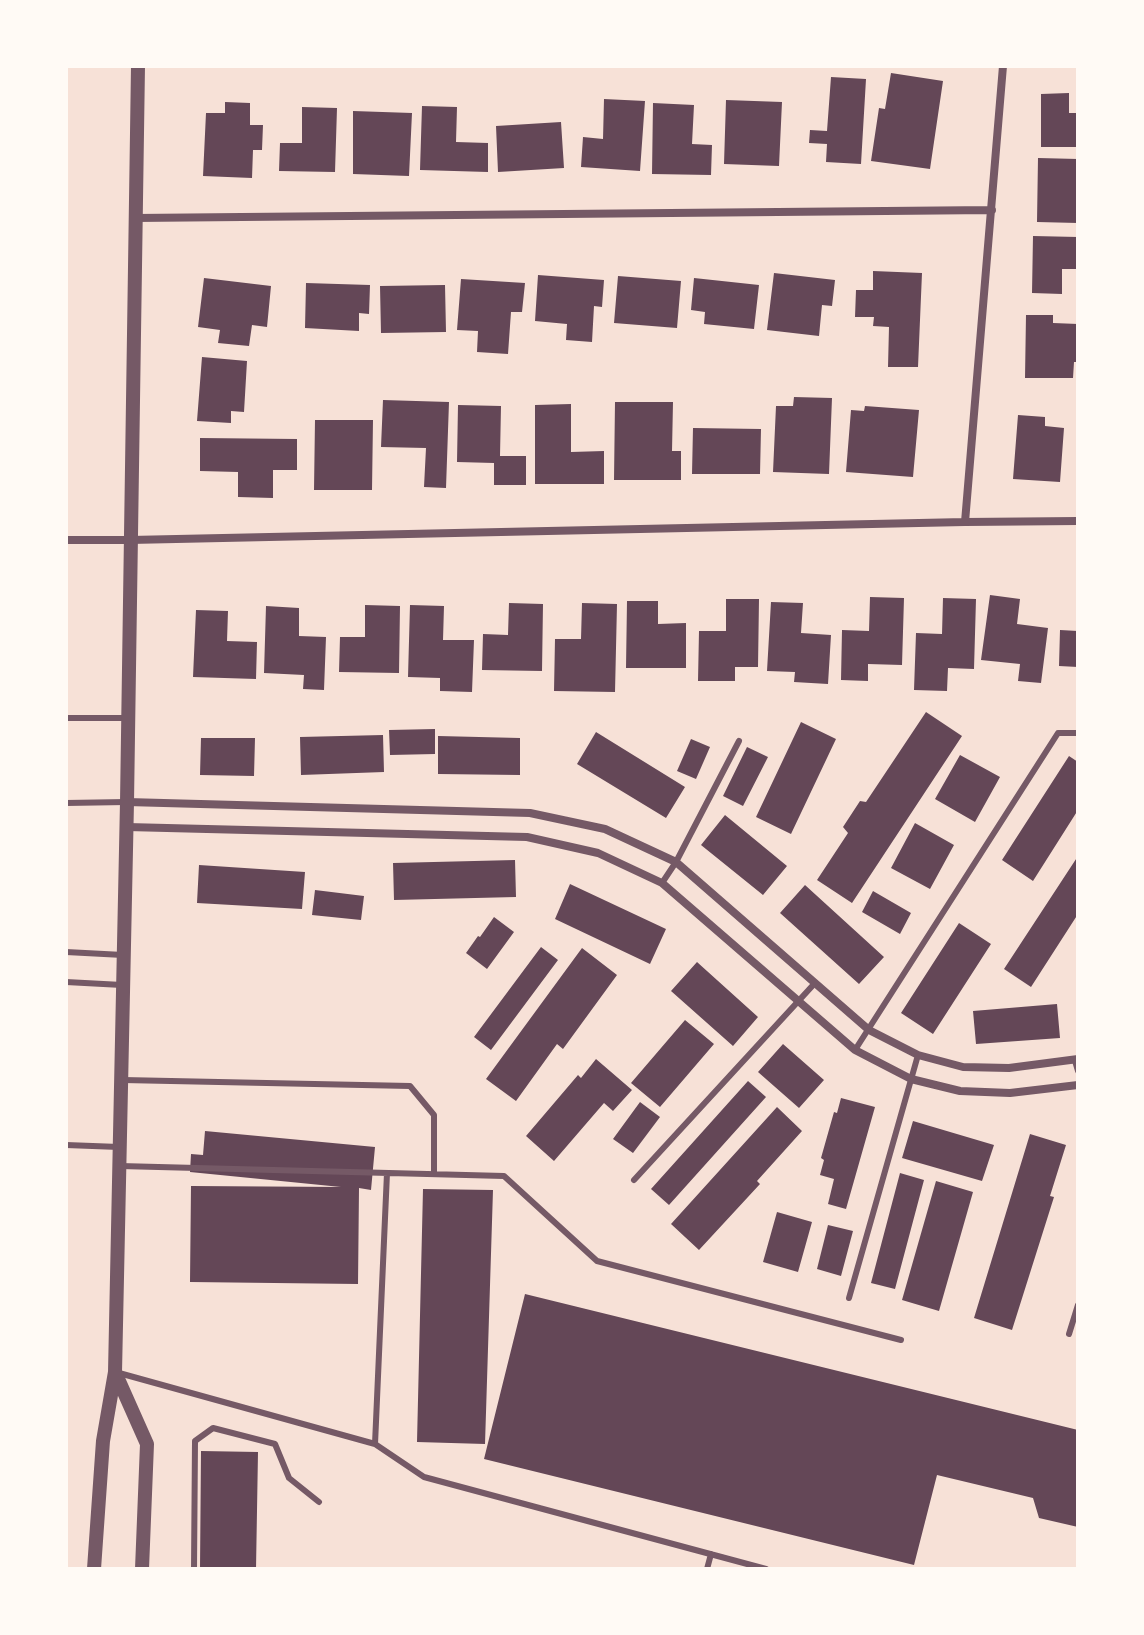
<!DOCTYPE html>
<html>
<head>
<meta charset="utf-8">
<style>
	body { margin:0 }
	#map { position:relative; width:1144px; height:1635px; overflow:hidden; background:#f7e1d7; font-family:Karla,sans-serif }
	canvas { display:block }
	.frame { position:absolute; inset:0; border:68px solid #fffaf5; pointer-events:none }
</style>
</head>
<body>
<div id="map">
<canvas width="1144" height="1635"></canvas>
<div class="frame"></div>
</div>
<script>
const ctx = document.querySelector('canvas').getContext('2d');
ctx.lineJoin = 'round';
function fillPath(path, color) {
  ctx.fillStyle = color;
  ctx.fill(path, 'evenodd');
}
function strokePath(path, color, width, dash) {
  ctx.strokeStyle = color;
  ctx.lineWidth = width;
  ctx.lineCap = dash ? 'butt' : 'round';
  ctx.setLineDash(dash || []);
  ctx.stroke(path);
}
const building = new Path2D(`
	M891,73L943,81L930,169L871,161L879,108L885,109Z
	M831,77L866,79L861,164L826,162L827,144L809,143L810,130L827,131Z
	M1069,93V113H1078V147H1041V94Z
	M604,99L645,101L640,171L581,167L583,137L603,139Z
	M726,100L782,102L779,166L724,164Z
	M225,102L250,103V125H263L262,150H253L252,178L203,176L206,113H225Z
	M653,103L694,105L692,144L712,145L711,175L652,174Z
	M422,106L457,107L456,142L488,143V172L420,170Z
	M302,107L337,108L335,172L279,171L280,143H302Z
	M353,111L412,113L409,176L353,174Z
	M561,122L564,168L498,172L496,126Z
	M1038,158L1078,159V223L1037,222Z
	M1033,236L1078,237V269H1062V294L1032,293Z
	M873,271L922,273L918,367H888L889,327L873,326L874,317H855L856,290H873Z
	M774,273L835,280L832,306L822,305L819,336L767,330Z
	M538,275L604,280L602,307L594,306L592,342L566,340L567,324L535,321Z
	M618,276L681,281L677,328L614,323Z
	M204,278L271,286L267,327L252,325L249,346L218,343L220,330L198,327Z
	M694,278L759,285L754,329L704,324L705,312L691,310Z
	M461,279L525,283L522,312H511L508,354L477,352L478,331L457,330Z
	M306,283L370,285L369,314L359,313V331L305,328Z
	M445,285L446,332L381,333L380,286Z
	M1026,315H1053V323L1078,324V362H1074L1073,378H1025Z
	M202,357L247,361L244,412L231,411V423L197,421Z
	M794,397L832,398L829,474L773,472L776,406H793Z
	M383,400L449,402L446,488L424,487L426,448L381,447Z
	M615,402H673L672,451H681V480H614Z
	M571,404V452L604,451V484H535V405Z
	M458,405L501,406L500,456H526V485H494V463L457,462Z
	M865,406L919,410L913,477L846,472L851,410L864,411Z
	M1018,415L1045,417V426L1064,428L1060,482L1013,479Z
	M315,420H373L372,490H314Z
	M693,428L761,429L760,474H692Z
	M200,438L297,439V470H273V498L238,497V472L200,471Z
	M990,595L1020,599L1017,624L1048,628L1041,683L1018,681L1020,664L981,660Z
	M870,597L904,598L902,665L868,664V681L841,680L842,630L869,631Z
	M943,598L976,599L974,669L948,668L947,691L914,690L916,633L942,634Z
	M726,599H759L758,667H735V681H698L699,631H726Z
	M627,601H658V624L686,623V668H626Z
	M771,602L803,603L801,633L831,635L828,684L794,682L795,672L767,671Z
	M509,603L543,604L542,671L482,670L483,634L508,635Z
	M582,603L617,604L615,692L554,691L555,639H581Z
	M365,605L400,606L399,673L339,672L340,637H365Z
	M410,605L444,606L443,640H474L472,692L440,691V678L408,677Z
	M266,606L299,608V636L326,637L324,690L303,689L304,675L264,673Z
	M196,610L228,611L227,641L257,642L256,679L193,677Z
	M1060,630L1078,631V667L1059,666Z
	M926,712L962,736L852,903L817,880L848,833L843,827L860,801L866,802Z
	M801,722L836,739L791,834L756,817Z
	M435,729V754L390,755L389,730Z
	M596,732L685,787L666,818L577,764Z
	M383,735L384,772L301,775L300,737Z
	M438,736L520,738V775L438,774Z
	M201,738H255L254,776L200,775Z
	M691,739L710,747L696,779L677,771Z
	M747,747L768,757L743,806L723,796Z
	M960,755L1000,777L975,822L935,799Z
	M1069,756L1078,762V810L1033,881L1002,860Z
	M725,815L787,866L763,895L701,845Z
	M915,823L954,845L930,889L891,868Z
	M1078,856V914L1031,987L1004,969Z
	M515,860L516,897L394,900L393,863Z
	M199,865L305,872L302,909L197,903Z
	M570,884L666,929L650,964L555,919Z
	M805,885L884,957L859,984L780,913Z
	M315,890L364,896L361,920L312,915Z
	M873,891L911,913L900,934L862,912Z
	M494,917L514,932L487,969L466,953L478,936L480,937Z
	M959,923L991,944L933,1034L901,1013Z
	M541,947L558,960L491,1050L474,1037Z
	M582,948L617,975L563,1049L557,1044L516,1101L486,1079Z
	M697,962L758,1017L733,1046L671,991Z
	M1057,1004L1060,1038L976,1044L973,1011Z
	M685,1020L714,1044L660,1107L631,1083Z
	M783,1044L824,1080L799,1108L758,1072Z
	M596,1059L632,1090L613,1111L604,1103L554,1161L526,1136L578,1075L581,1078Z
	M748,1081L766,1097L669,1205L651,1189Z
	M841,1098L875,1107L846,1209L828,1204L834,1179L820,1175L824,1160L821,1158L834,1112L837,1113Z
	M640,1102L660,1117L633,1153L613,1139Z
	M777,1107L802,1131L757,1181L760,1184L699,1250L671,1224Z
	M913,1121L994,1145L982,1181L902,1158Z
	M205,1131L375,1147L371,1190L359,1188L358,1284L190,1282L191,1186L341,1187L190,1172L191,1154L203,1155Z
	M1030,1134L1066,1145L1050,1196L1054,1197L1012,1330L974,1318Z
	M900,1173L924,1180L895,1289L871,1283Z
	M936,1181L973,1192L939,1311L902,1300Z
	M423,1189L493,1190L485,1444L417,1442Z
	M777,1212L812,1222L798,1272L763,1262Z
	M828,1225L853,1231L841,1276L817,1269Z
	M525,1294L1078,1430V1527L1039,1518L1033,1498L937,1475L914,1565L484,1459Z
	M201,1451L258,1452L256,1569H200Z`);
const service = new Path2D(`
	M66,718H128
	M66,803L126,802
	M662,883L676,862L739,741
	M66,952L123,955
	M66,982L122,985
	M855,1050L1058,733H1078
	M1075,1061L1078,1071
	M123,1080L410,1086L434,1115V1174
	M66,1145L119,1147
	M120,1166L504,1176L597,1261L901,1340
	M634,1180L815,983
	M849,1298L918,1055
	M1069,1334L1078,1305
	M119,1373L375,1444L424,1477L766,1569
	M375,1444L387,1173
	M194,1569L195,1441L213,1428L275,1444L289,1478L319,1502
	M707,1569L711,1554`);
const minor = new Path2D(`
	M135,218L992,210
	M965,522L1003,66
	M66,540H130L965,522L1078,521
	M127,802L530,813L605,829L676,862L869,1030L918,1055L963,1067L1009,1068L1078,1059
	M127,827L527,837L598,853L662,883L855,1050L911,1079L960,1091L1010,1093L1078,1085`);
const tertiary = new Path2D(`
	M115,1372L147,1444L142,1569
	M94,1569L103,1441L115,1372L127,802L138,66`);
fillPath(building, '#644757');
strokePath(service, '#755966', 6);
strokePath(minor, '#755966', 8);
strokePath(tertiary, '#755966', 14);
</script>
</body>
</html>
